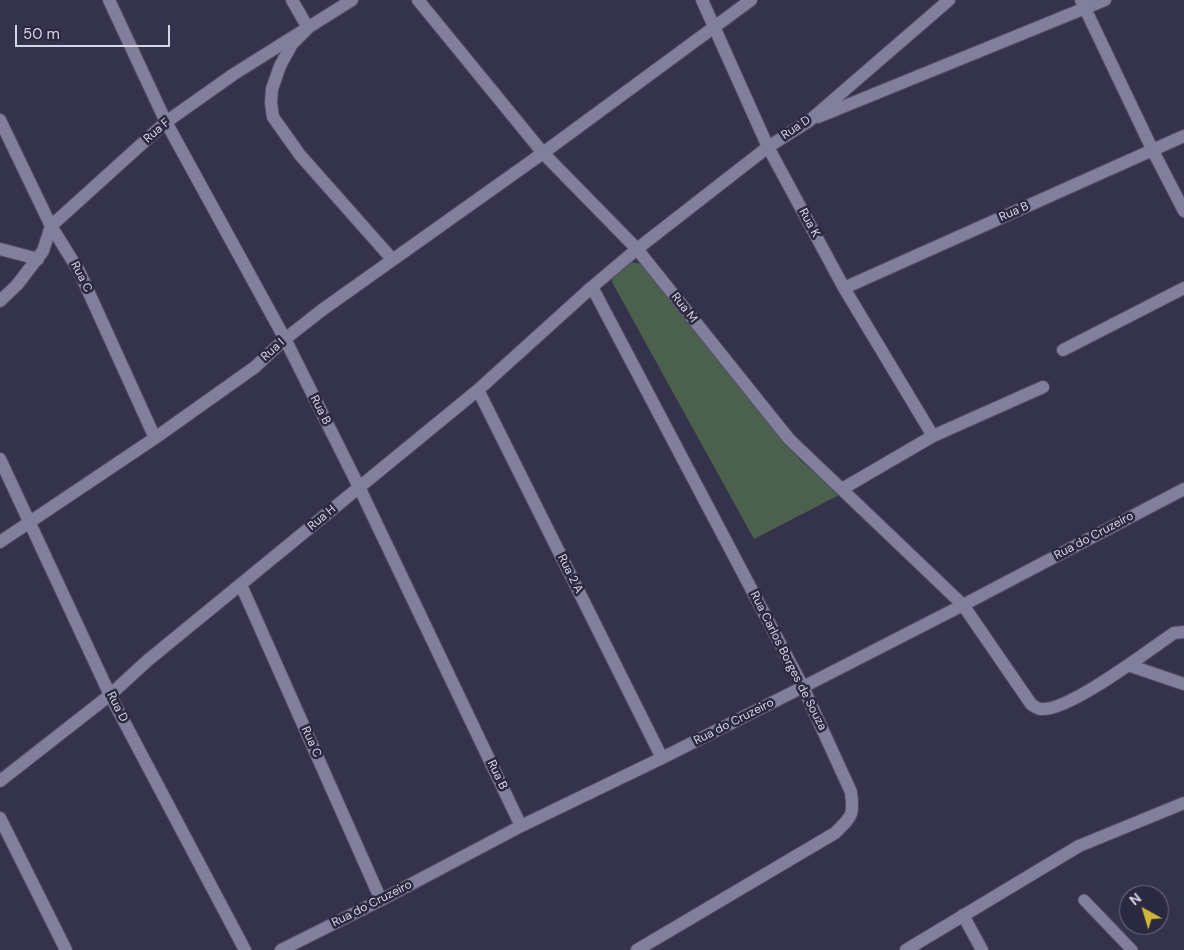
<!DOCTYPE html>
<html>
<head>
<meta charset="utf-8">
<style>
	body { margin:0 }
	#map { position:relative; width:1184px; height:950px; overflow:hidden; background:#35334c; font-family:"DM Sans",sans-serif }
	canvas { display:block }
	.north { position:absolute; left:1119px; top:885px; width:50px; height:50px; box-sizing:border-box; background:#2b2941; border:1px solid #6f6e83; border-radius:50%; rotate:321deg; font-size:14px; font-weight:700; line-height:20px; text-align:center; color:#d6d5e5 }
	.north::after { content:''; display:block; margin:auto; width:18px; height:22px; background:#cfb837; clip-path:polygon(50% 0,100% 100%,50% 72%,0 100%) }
	.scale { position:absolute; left:15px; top:25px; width:155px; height:22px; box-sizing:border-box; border:2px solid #d6d5e5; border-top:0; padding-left:6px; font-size:15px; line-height:18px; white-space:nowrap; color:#d6d5e5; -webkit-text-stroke:4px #2b2941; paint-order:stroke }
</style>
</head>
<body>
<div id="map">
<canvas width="1184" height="950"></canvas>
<div class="north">N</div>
<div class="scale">50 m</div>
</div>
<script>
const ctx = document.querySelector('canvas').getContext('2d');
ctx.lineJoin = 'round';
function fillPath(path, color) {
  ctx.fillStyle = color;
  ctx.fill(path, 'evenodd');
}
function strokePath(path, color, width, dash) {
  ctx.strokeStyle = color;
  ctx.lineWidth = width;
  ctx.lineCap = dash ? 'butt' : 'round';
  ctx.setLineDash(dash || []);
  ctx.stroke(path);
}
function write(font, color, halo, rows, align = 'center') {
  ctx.font = font + ' "DM Sans",sans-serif';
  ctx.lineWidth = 5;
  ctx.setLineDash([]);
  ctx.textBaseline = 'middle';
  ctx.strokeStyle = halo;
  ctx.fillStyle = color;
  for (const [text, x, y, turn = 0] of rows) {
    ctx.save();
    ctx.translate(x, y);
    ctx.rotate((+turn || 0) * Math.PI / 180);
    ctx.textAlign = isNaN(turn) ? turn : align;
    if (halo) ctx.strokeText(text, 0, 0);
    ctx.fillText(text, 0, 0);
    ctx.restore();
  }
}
const green = new Path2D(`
	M629,262L643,264L801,461L841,494L754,539L612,282L613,275Z`);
const lane = new Path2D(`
	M1084,900L1132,950`);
const street = new Path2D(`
	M109,0L166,122L285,339L359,487L521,826
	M292,0L308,28L292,44L280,66L272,89L271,103L273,117L300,155L392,259
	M418,0L543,153L637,249L789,439L963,605L1031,704C1034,706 1037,709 1041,709C1068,712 1149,650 1174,633L1184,632
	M702,0L768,147L844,288L933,436
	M1081,0L1153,151L1184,211
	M818,117L1105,0
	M0,120L51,226L79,271L155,438
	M0,249L38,259
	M592,287L803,687L851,792C854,816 852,816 835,833L637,950
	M844,288L1184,136
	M0,301L17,285L43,251L51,226L166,122L234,74L352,0
	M1063,350L1184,288
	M478,390L662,758
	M0,459L110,695L245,950
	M842,489L933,436L1043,387
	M0,542L155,438L255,367L285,339L322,310L543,153L751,0
	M241,585L381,900
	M1128,665L1184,684
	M0,781L110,695L147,661L478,390L592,287L637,249L768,147L809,121L949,0
	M0,818L66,950
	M963,915L982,950
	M281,950L381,900L521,826L662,758L803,687L963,605L1184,489
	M906,950L1079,846L1184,803`);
const streetNames = [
	["Rua D",796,128,-34],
	["Rua F",157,131,-41],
	["Rua B",1014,212,-24],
	["Rua K",809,223,62],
	["Rua C",81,277,63],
	["Rua M",684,308,52],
	["Rua I",273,350,-42],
	["Rua B",320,410,63],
	["Rua H",322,518,-40],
	["Rua do Cruzeiro",1094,536,-28],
	["Rua 2 A",570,574,63],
	["Rua Carlos Borges de Souza",788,661,63],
	["Rua D",117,707,63],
	["Rua do Cruzeiro",734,722,-27],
	["Rua C",311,742,66],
	["Rua B",497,775,64],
	["Rua do Cruzeiro",372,904,-27]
];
fillPath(green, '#4b614e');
strokePath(lane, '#514e63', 13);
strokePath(street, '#514e63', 14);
strokePath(lane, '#817f9b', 11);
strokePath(street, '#817f9b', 12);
write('12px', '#d6d5e5', '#2b2941', streetNames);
</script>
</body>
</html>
